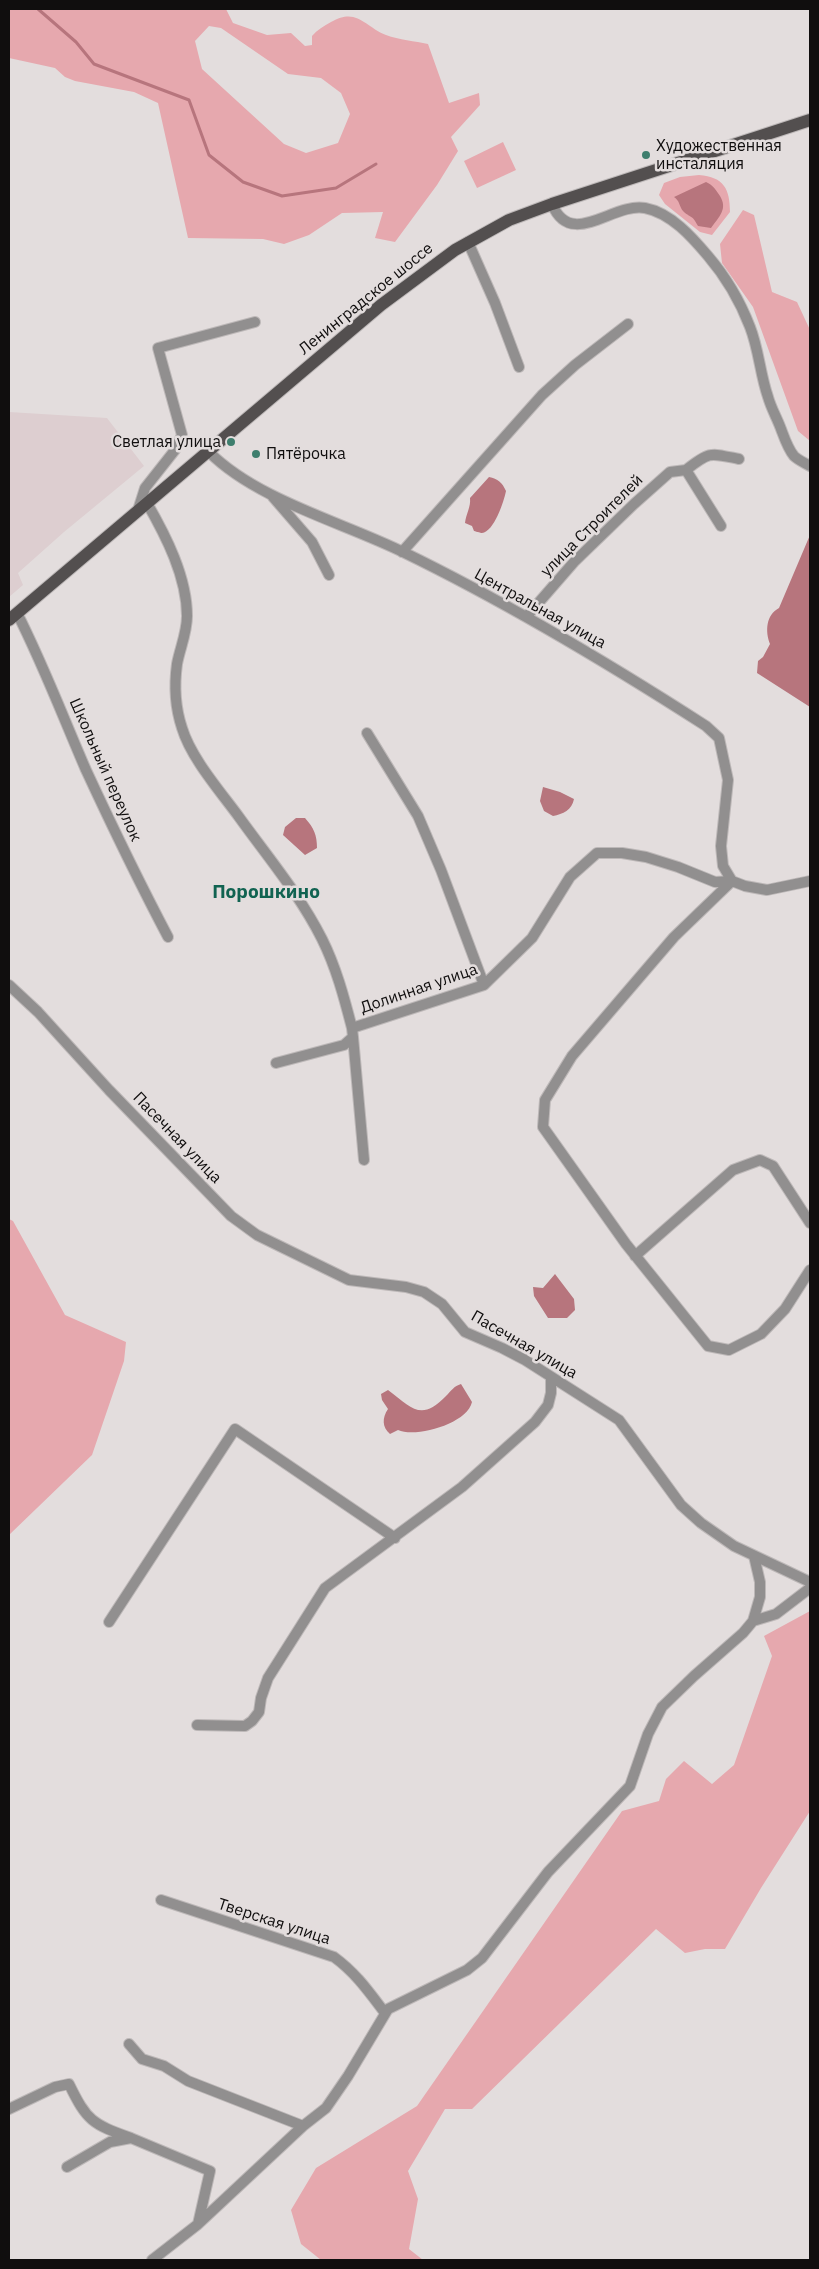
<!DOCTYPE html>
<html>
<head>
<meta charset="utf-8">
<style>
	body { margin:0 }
	#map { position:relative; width:819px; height:2269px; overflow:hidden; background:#e3dddd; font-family:"IBM Plex Sans",sans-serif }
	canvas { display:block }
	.frame { position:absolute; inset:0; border:10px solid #100e0e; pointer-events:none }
</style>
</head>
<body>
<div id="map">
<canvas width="819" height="2269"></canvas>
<div class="frame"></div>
</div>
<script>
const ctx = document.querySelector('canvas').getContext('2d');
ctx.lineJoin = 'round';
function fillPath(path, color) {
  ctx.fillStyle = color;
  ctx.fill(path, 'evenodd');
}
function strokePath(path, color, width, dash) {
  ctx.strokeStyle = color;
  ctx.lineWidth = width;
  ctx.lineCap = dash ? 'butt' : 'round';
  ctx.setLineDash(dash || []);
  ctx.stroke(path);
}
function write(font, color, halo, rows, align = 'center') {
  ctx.font = font + ' "IBM Plex Sans",sans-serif';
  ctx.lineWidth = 5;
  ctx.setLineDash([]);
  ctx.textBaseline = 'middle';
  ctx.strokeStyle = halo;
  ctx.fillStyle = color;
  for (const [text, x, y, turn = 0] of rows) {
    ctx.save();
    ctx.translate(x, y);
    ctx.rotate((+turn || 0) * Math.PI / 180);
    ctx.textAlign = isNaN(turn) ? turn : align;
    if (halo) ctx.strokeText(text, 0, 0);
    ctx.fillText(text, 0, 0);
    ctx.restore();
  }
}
const built = new Path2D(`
	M9,412L107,418L144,466L64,532L18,573L23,585L9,597Z`);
const green = new Path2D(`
	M9,9H226L233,23L267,35L291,33L305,46L312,45V36C317,30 324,26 331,22C357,7 364,26 386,35C399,40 415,41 428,44L449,103L479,93L480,105L451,137L458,151L437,185L395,242L375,238L383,212L342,213L309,235L284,244L263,239L188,238L158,103L134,92L75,81L65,77L55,68L9,58ZM209,26L221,28L288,74L321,78L341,93L350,114L338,143L306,153L284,144L202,69L195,41Z
	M503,142L516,170L477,188L464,161Z
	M699,175C724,177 730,189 730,212L712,235L700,232L665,204L659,195L664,183L680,177Z
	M743,210L754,215L772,292L797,302L810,330V441L798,431L753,307L722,263L720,244Z
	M9,1219L13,1221L65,1315L126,1342L124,1361L92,1455L9,1535Z
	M810,1611V1811L761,1888L725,1949H705L685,1953L656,1929L472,2109H445L408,2171L418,2199L409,2249L423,2260H321L301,2244L291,2210L316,2168L417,2106L622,1811L659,1801L666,1779L684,1761L712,1784L734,1765L772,1656L764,1636Z`);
const water = new Path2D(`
	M706,182C713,185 715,189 720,196C728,209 719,217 711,228L698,226C692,214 690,218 683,211C679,206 680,201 674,197Z
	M489,477C498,479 502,482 506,491C504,501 494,532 482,533C481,533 474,531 474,531L472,526L465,523C466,514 471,507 470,498Z
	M810,535V707L757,673L758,661L763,657L770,644C765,631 766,615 779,608Z
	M543,787L560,792L574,799C572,810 563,814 553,816L544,811L540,801Z
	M296,818H305C314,828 317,835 317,848L305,855L283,835L285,827Z
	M555,1274L574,1299L575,1310L567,1318H548L534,1296L533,1287L543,1288Z
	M461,1384L472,1402C467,1424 416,1438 398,1430L390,1434C382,1427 382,1418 388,1409L382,1400L381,1394L388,1390C412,1408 421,1422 446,1396C451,1391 454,1386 461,1384Z`);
const stream = new Path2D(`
	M38,9L76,42L94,64L189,100L209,155L243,182L282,196L336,188L376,164`);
const minor = new Path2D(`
	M552,204C571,250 613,202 645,208C671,213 692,237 708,256C726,277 740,301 750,327C759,350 760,374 768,397C771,408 777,418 781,429C784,437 788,449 794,456C798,460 805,463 810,466
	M468,242L495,303L519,367
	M209,452C257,500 342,522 403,552C508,603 608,663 706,726L719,738L728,780L721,846L723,866L732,881
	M686,470L721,526
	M686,470C710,451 710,453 739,459
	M273,497L312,542L329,575
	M147,503C166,536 187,577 187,616C187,633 180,648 177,664C174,686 175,707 182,728C191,758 220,791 239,817C267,856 300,895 322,939C336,967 344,997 352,1028
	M138,510L145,488L175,450L182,435L158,348L255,322
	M402,552L542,395L575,365L628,324
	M17,613C43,664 63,717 86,770C112,826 139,882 168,937
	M527,616L574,562L634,504L670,472L686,470
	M367,733L418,816L441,870L484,985
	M732,881L674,937L572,1056L545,1100L543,1127L626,1244L708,1346L729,1350L761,1334L785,1309L810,1270
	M9,985L38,1012L109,1090L231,1216L257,1235L349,1280L406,1287L424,1292L442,1304L465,1332L502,1348L525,1360L619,1420L681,1505L701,1523L734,1546L810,1582
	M353,1037L364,1160
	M276,1063L344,1045L353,1037L352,1028L484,985L532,938L570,877L597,853H622L646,857L678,867L715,882L732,881L745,886L767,890L810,881
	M635,1256L733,1170L760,1160L773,1166L810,1223
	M753,1621L776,1614L810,1588
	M109,1622L235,1429L395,1538
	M197,1725L245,1726L252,1721L259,1712L261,1698L268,1678L325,1588L462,1487L535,1422L548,1405L551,1393V1377
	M161,1900L334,1957C356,1973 369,1992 385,2013
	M129,2044L142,2059L164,2066L188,2081L303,2126
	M9,2109L55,2087L69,2084C87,2121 92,2124 131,2138
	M67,2167L110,2142L131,2138L210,2171L198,2224
	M152,2260L197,2225L303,2126L326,2108L348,2076L388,2009L467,1970L482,1958L548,1872L630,1786L648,1734L662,1707L694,1676L743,1633L753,1621L760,1597V1582L754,1556`);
const major = new Path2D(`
	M9,620L381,305L455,250L509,220L552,204L810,120`);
const markers = [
	[646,155,5,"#3e7e6d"],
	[231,442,5,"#3e7e6d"],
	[256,454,5,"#3e7e6d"]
];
const poiNames = [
	["Художественная",656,146],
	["инсталяция",656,164],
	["Светлая улица",221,442,"right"],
	["Пятёрочка",266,454]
];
const streetNames = [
	["Ленинградское шоссе",366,299,-39],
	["улица Строителей",592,526,-45],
	["Центральная улица",540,609,29],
	["Школьный переулок",105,770,66],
	["Долинная улица",419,989,-19],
	["Пасечная улица",177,1138,46],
	["Пасечная улица",524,1345,30],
	["Тверская улица",274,1922,18]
];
const quarterNames = [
	["Порошкино",266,893]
];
fillPath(built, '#ddced0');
fillPath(green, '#e6a8ae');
fillPath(water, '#b7757d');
strokePath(stream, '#b7757d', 3);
strokePath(minor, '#bdb8b8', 12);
strokePath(major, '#bdb8b8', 14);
strokePath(minor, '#918f8f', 10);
strokePath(major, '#534f4f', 12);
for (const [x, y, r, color] of markers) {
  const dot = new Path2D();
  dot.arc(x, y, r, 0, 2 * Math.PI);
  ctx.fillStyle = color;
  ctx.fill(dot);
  strokePath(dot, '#e3dddd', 2);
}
write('16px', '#100e0e', '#e3dddd', poiNames, 'left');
write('16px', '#100e0e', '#e3dddd', streetNames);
write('bold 19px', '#116351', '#e3dddd', quarterNames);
</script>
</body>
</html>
